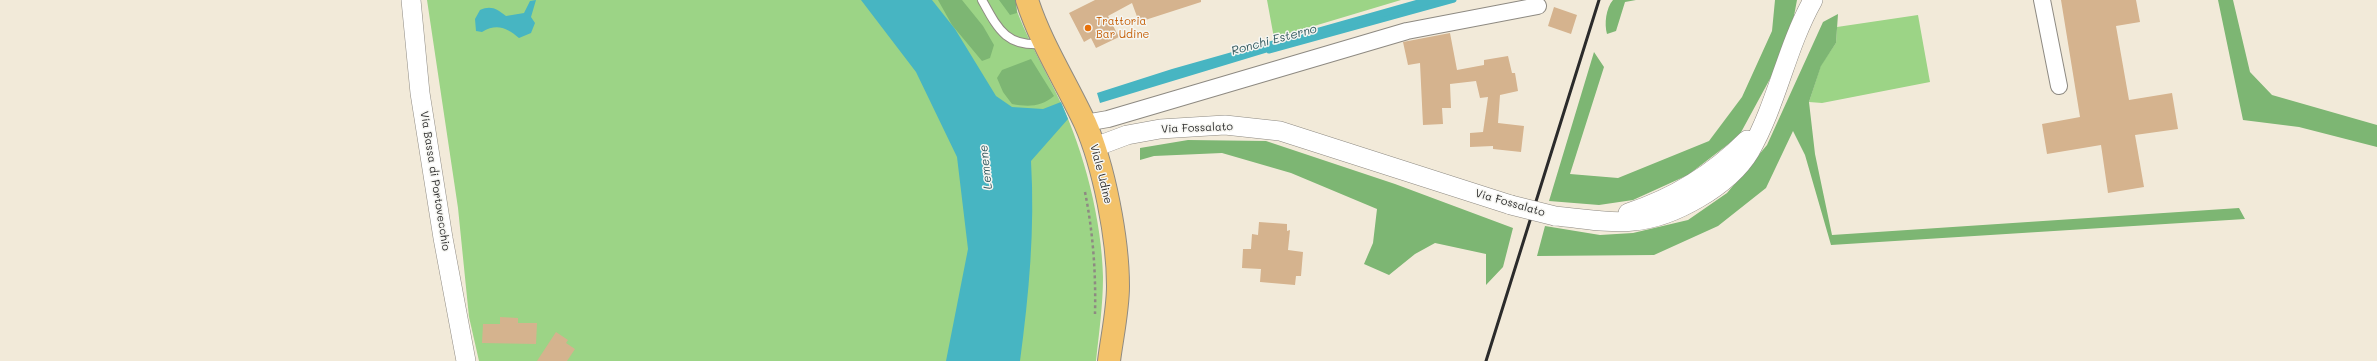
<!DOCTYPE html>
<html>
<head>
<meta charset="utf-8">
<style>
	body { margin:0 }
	canvas { display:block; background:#f2ead9 }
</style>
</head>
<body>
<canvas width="2377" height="361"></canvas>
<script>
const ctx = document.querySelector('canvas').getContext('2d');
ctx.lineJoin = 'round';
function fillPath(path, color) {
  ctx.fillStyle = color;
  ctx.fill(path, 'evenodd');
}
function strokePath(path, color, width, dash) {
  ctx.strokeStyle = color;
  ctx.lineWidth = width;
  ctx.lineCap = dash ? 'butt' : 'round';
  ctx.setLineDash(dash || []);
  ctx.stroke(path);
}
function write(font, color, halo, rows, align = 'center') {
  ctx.font = font + ' Mali,sans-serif';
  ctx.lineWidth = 3;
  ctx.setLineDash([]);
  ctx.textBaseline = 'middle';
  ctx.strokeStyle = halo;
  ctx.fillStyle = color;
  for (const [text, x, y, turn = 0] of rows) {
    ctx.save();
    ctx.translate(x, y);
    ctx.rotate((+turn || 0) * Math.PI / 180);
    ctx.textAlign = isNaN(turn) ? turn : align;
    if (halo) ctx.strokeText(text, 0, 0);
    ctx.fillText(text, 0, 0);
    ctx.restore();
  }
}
const green = new Path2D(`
	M427,0H1013C1025,36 1044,67 1060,101C1084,151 1102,221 1103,277C1103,305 1099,333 1096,361H479L469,317L458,208Z
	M1267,0H1401L1274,38Z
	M1918,15L1930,82L1822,103L1809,102L1821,65L1836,43L1837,27Z`);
const forest = new Path2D(`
	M938,0H962L983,26L994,45L990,58L982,61L952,25Z
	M999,0H1016L1017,13L1010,15Z
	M1613,0H1636L1625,2L1616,31L1607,34C1604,24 1606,8 1613,0Z
	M1775,0H1797L1794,16L1771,77L1739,136L1688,175L1633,200L1599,205L1549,201L1594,52L1604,67L1570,174L1618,178L1709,141L1742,97L1772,31Z
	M2218,0H2233L2250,72L2272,95L2377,125V147L2299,127L2243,120Z
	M1838,14L1836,43L1821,66L1809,102L1815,154L1832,235L2239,208L2245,219L1831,245L1805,155L1793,131L1766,188L1718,226L1654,255L1537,256L1545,226L1600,235L1633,233L1688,220L1727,193L1767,145L1823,22Z
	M1031,59L1054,96C1041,107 1028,107 1012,104L1003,92L997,78L1002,70Z
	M1188,140L1266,141L1395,184L1513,228L1503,267L1486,285V254L1435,243L1415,254L1389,275L1364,264L1373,243L1377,209L1291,173L1222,153L1154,156L1140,160V148Z`);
const water = new Path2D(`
	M536,0L531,17L535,23L531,33L519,38C507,28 497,23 482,32L476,31L475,19L480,10C491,5 497,9 506,16L524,13L530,1Z
	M861,0H932L955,29L996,96L1012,107L1043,109L1061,102L1068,119L1031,161C1035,229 1029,294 1020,361H946L968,249L957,157L916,72Z
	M1416,0H1454L1275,50L1100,103L1097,93L1172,69Z`);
const stream = new Path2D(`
	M1269,51L1454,0`);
const building = new Path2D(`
	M1095,0H1201V2L1139,22L1132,3L1108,16L1119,37L1096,48L1091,38L1084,42L1069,13Z
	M2061,0H2136L2140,22L2116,26L2129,100L2172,93L2178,129L2135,135L2144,187L2108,193L2101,145L2047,154L2042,124L2080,117Z
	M1554,7L1577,15L1571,34L1548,26Z
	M1450,33L1457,70L1484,65V60L1508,56L1512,73H1515L1518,91L1500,95L1498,123L1524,126L1521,152L1493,149V146L1470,147V133L1483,132L1488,97L1480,98L1476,81L1450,84L1451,108H1442L1443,124L1423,125L1420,63L1408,65L1403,42Z
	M1259,222L1287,224V231L1290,230L1288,250L1303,252L1301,276H1296L1295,285L1260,282L1261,269L1242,268L1243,249H1251L1252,234L1258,235Z
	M500,317L518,318V323H537L536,344L482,343L483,324H500Z
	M556,332L568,340L566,343L575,349L567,361H537Z`);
const path = new Path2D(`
	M1085,192C1093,232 1096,273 1095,314`);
const service = new Path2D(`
	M982,0C998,29 1006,47 1043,44`);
const minor = new Path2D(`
	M2042,0L2059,86
	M1085,123L1108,119L1407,31L1538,6`);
const tertiary = new Path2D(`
	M411,0L420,93L443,238L466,361
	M1095,147L1127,135L1160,129L1225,125L1280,131L1511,205
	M1628,213C1674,198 1713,174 1747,140
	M1555,216C1580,218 1608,224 1633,221C1673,218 1729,186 1750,151C1777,104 1786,48 1813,0`);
const primary = new Path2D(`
	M1027,0C1041,44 1066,82 1085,123C1104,166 1118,239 1118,286C1118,310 1112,337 1109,361`);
const rail = new Path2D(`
	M1486,361L1599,0`);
const tertiaryBridge = new Path2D(`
	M1511,205L1555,216`);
const markers = [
	[1088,28,4,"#e8710a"]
];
const foodNames = [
	["Trattoria",1096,22],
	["Bar Udine",1096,35]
];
const streetNames = [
	["Via Fossalato",1197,128,-2],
	["Viale Udine",1101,174,76],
	["Via Bassa di Portovecchio",435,181,81],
	["Via Fossalato",1510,203,16]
];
const waterNames = [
	["Ronchi Esterno",1274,40,-15],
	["Lemene",986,167,-96]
];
fillPath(green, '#9cd486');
fillPath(forest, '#7db673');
fillPath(water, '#47b5c2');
strokePath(stream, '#47b5c2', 5);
fillPath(building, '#d5b38e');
strokePath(service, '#8e8a82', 10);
strokePath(minor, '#8e8a82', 18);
strokePath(tertiary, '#8e8a82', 20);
strokePath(primary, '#8e8a82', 24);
strokePath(path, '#8e8a82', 2.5, [3, 3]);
strokePath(service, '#fff', 8);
strokePath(minor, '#fff', 16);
strokePath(tertiary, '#fff', 19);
strokePath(primary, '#f3c26a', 22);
strokePath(rail, '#2b2b2b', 3);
strokePath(tertiaryBridge, '#8e8a82', 20, []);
strokePath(tertiaryBridge, '#fff', 19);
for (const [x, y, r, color] of markers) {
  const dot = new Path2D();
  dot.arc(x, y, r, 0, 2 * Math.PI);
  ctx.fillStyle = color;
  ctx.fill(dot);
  strokePath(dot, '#f6f6f2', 1.5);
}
write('11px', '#c56008', '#f6f6f2', foodNames, 'left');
write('11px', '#2b2b2b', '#f6f6f2', streetNames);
write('italic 12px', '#355b60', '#f6f6f2', waterNames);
</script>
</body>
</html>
